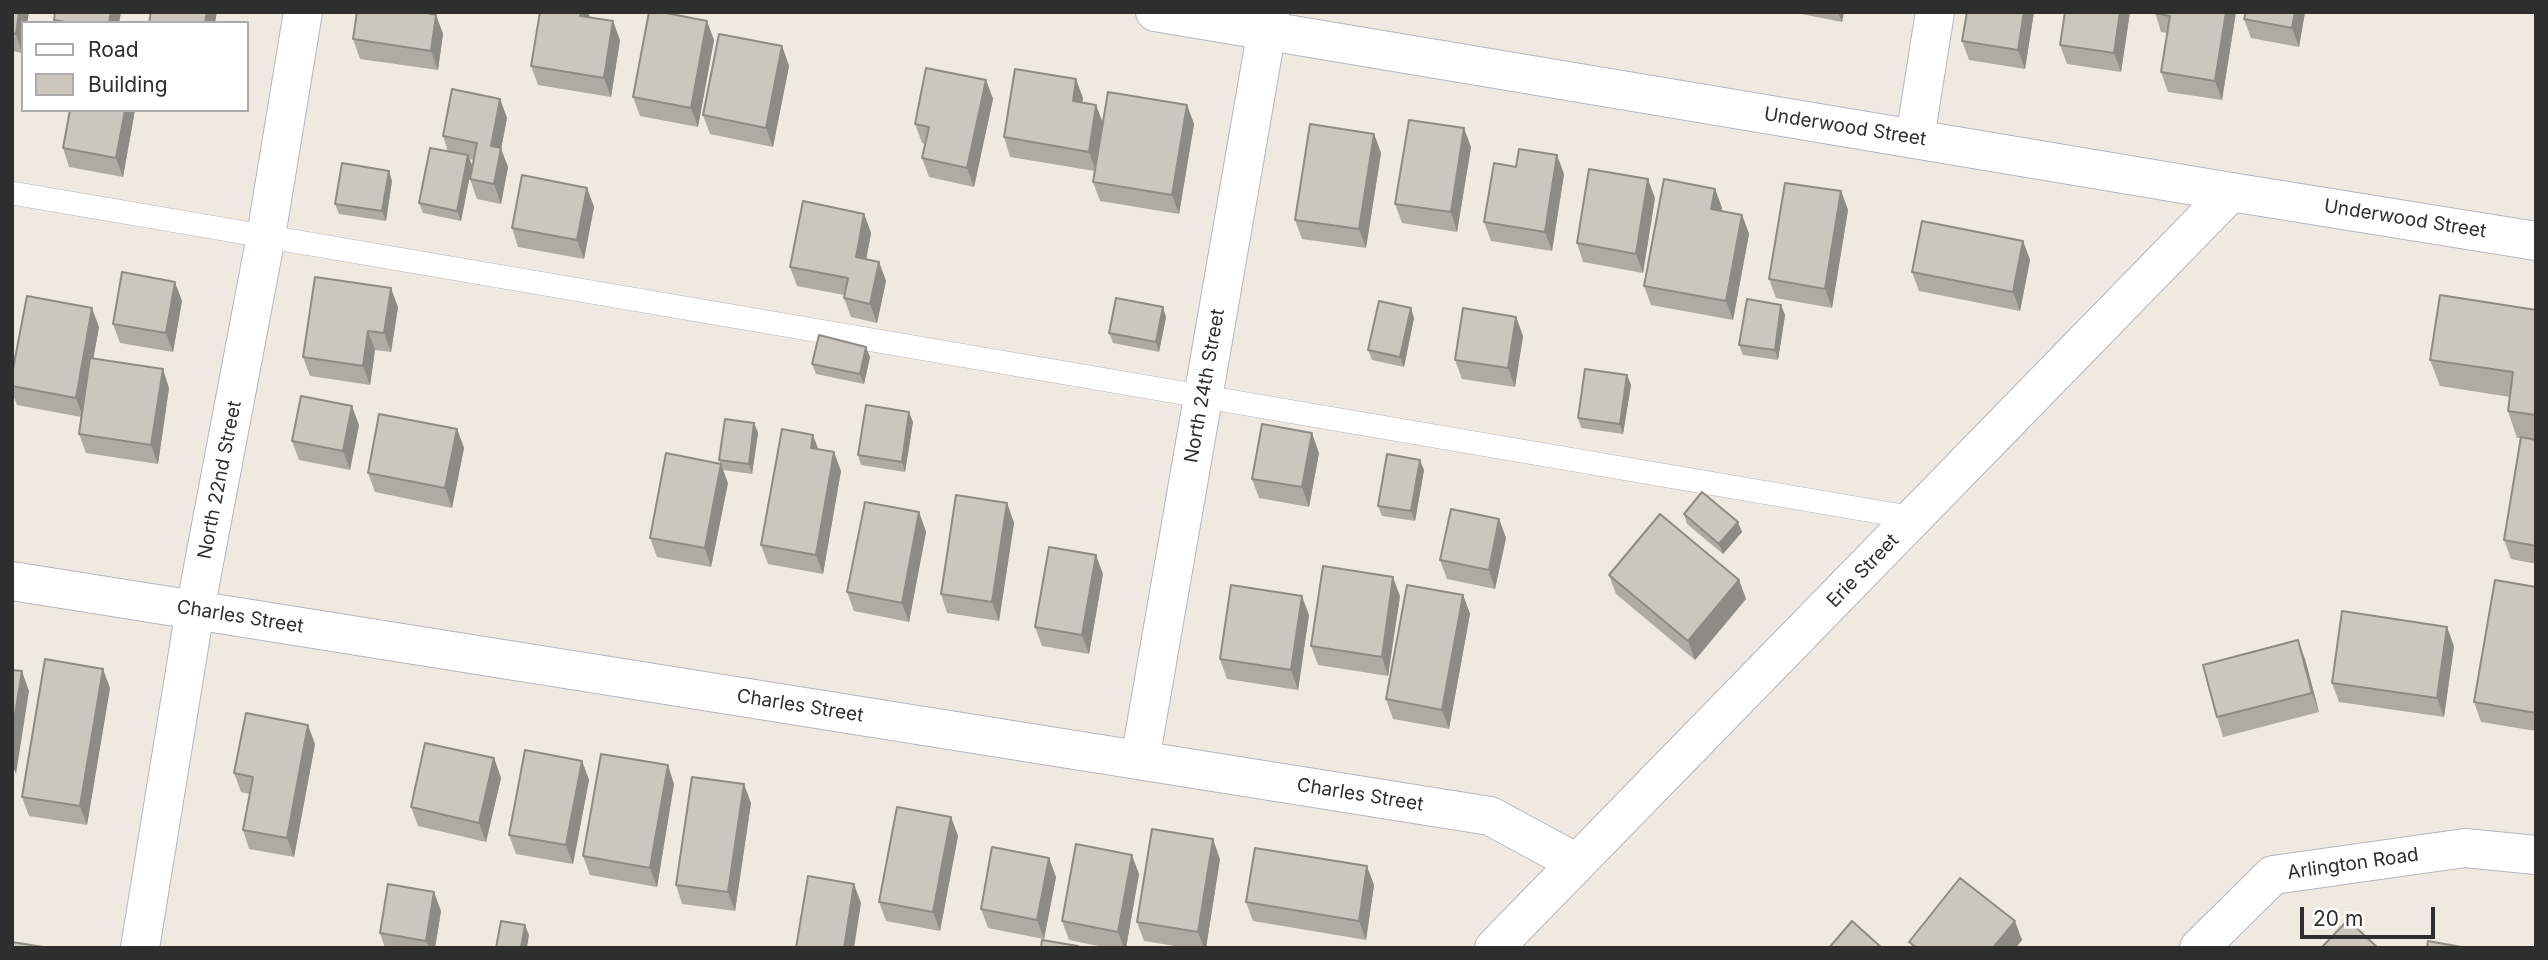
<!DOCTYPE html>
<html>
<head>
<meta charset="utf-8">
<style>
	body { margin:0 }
	#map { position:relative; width:2548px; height:960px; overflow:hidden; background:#efe9e1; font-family:Inter,sans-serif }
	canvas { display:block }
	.frame { position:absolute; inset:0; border:14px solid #2e2e2e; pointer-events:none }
	.legend { position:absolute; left:21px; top:21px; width:228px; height:91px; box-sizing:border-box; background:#fff; border:2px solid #ababab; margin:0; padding:9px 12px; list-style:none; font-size:21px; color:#2e2e2e }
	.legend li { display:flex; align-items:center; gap:14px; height:35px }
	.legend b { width:35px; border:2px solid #ababab }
	.scale { position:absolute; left:2300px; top:907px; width:135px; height:32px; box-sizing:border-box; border:4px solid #2e2e2e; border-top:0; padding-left:9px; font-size:21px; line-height:24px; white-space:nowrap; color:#2e2e2e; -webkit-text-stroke:5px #fff; paint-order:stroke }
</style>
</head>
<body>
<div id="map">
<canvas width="2548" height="960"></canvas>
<div class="frame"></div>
<ul class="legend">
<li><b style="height:9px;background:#fff"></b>Road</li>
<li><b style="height:19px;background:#cbc7bf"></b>Building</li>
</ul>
<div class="scale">20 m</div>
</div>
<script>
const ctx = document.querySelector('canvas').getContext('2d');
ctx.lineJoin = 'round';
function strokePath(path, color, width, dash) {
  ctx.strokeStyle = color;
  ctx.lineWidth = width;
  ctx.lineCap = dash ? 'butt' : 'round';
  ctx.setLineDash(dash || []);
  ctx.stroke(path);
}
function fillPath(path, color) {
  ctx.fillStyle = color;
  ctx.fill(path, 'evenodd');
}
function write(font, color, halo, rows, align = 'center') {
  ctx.font = font + ' Inter,sans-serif';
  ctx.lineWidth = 6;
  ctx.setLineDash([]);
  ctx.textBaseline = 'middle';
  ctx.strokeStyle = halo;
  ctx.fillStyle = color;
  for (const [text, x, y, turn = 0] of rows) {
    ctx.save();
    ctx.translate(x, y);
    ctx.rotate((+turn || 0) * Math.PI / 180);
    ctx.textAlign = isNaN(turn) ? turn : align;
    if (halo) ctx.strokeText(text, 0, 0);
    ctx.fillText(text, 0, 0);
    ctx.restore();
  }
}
const lane = new Path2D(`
	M12,193L1914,518`);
const street = new Path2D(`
	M1915,138L1935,12
	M12,581L1490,816L1577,863
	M1140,760L1270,12
	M140,948L195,610L266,236L303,12
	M1494,948L2231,192
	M2199,948L2273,875L2465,848L2536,855`);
const secondary = new Path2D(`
	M1155,12L2231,192L2536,241`);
const wall = new Path2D(`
	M12,12H29L27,23H23L22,53L12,51Z
	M121,12L119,23H55L54,20Z
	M357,12H432V14L436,15L443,34L438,70L360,59L353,39Z
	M1791,12H1844L1842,22Z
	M2034,12L2025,69L1969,60L1962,41Z
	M2130,12L2121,72L2067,64L2060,45Z
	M2155,12H2236L2222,100L2168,92L2161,72L2167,33L2161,32Z
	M2246,12H2305L2299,47L2251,38L2244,19Z
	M590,17L620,40L611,97L538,85L531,66Z
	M714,40L698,127L640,116L633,97Z
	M782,46L789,66L773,147L710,134L703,115Z
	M986,80L993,99L974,187L929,177L922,158L925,144L922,143L915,124Z
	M1083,98L1082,102L1096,105L1103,123L1187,105L1194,124L1179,214L1100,201L1093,182L1095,171L1010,157L1004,137Z
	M500,99L507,118L501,149L508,167L501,204L477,199L470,179L474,160L469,159L472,165L461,221L423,213L419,203L448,152L443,136Z
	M135,110L123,177L69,167L63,148Z
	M1374,134L1381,153L1366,248L1302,239L1295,220Z
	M1471,147L1457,232L1402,223L1395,204Z
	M1564,174L1552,251L1491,241L1484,222Z
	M392,181L386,221L339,214L335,204Z
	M587,188L594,207L584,259L518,247L512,228Z
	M1715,189L1722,208L1721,211L1742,215L1749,234L1733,320L1651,305L1644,286Z
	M1841,191L1848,210L1832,308L1776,298L1769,279Z
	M1655,198L1643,273L1583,262L1577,243Z
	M864,214L871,233L866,260L879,262L886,281L877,323L851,317L844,298V295L797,286L790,267Z
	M2023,241L2030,260L2020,311L1919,291L1912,272Z
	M182,301L173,352L120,343L113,324Z
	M1781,305L1785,315L1778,360L1743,355L1739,345Z
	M398,307L391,352L375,350L370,385L310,376L303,357Z
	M2536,310V564L2511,559L2504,540L2520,438H2517L2508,411L2510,397L2440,386L2430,360Z
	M1166,317L1159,352L1113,343L1109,333Z
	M1516,317L1523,336L1515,387L1462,379L1455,360Z
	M1414,318L1404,367L1372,360L1368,350Z
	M99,327L93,358L169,388L158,464L86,453L79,434L81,417L17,405L12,392V374Z
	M870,357L864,384L816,374L812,364Z
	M1627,375L1631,385L1623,434L1581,428L1578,418Z
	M913,422L905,472L861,465L858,455Z
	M754,423L758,433L752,474L723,470L719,460Z
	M359,425L350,470L299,460L292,441Z
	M457,429L464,448L452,508L375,492L368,473Z
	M819,450L841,471L823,574L768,564L761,545Z
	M1319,453L1309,507L1259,498L1252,479Z
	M1424,470L1415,521L1382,516L1378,506Z
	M728,483L711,567L657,557L650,538Z
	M1007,503L1014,523L999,621L947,613L941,594Z
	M919,512L926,532L909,622L854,611L847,592Z
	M1684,514L1742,532L1723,554L1687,524Z
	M1499,519L1506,538L1495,589L1447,579L1440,560Z
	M1103,574L1089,654L1042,646L1035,627Z
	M1609,575L1739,580L1746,599L1695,660L1616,594Z
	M2536,587V731L2481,722L2474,702Z
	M1463,595L1470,614L1449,729L1393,719L1386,699Z
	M1400,596L1388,676L1318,665L1311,646Z
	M1309,615L1298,690L1227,679L1220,659Z
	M2454,646L2444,717L2339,702L2332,683Z
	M2305,659L2319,712L2223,737L2217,717Z
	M110,688L87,825L29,816L22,797Z
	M315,744L294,857L249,849L243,830L250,794L241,792L234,773Z
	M494,758L501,778L486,842L418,826L411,807Z
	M582,761L589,780L573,864L516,854L509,835Z
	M674,784L657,887L590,875L583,856Z
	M751,803L735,911L682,904L676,885Z
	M951,817L958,836L940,931L886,921L879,902Z
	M1049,858L1056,877L1044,939L988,928L981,909Z
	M1220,859L1206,948H1187L1144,941L1137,922Z
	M1139,874L1126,948H1108L1069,940L1062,921Z
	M1374,885L1366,940L1253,921L1246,902Z
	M441,911L435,948H385L380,933Z`);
const shadedWall = new Path2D(`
	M19,12H29L27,23H23L22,53L16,34Z
	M111,12H121L119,23H109Z
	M207,12H217L215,23H205Z
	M581,12H588L590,17L580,16Z
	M1838,12H1844L1842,22Z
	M2024,12H2034L2025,69L2018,50Z
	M2120,12H2130L2121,72L2114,53Z
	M2226,12H2236L2222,100L2215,81Z
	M2295,12H2305L2299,47L2292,28Z
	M436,15L443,34L438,70L431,51Z
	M613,21L620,40L611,97L604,78Z
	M707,21L714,40L698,127L691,108Z
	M782,46L789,66L773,147L766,128Z
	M1076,79L1083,98L1079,120L1073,101Z
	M986,80L993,99L974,187L967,168Z
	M500,99L507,118L501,149L508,167L501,204L494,184L491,146Z
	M1096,105L1103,124L1096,171L1089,152Z
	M1187,105L1194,124L1179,214L1172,195Z
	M125,110H135L123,177L116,158Z
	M1464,128L1471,147L1457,232L1451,212Z
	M1374,134L1381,153L1366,248L1359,229Z
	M468,155L472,165L461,221L457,211Z
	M1557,155L1564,174L1552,251L1545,232Z
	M389,171L392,181L386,221L382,211Z
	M1648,179L1655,198L1643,273L1636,254Z
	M587,188L594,207L584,259L577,240Z
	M1715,189L1722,208L1718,228L1711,209Z
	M1841,191L1848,210L1832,308L1825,289Z
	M864,214L871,233L863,277L856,257Z
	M1742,215L1749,234L1733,320L1726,301Z
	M2023,241L2030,260L2020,311L2013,292Z
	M879,262L886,281L877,323L870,304Z
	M175,282L182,301L173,352L166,333Z
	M391,288L398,307L391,352L384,333Z
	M1781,305L1785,315L1778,360L1775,350Z
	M1163,307L1166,317L1159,352L1156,342Z
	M92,308L99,327L83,417L76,398Z
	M1411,308L1414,318L1404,367L1400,357Z
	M1516,317L1523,336L1515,387L1508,368Z
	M368,331L375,350L370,385L363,366Z
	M866,347L870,357L864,384L860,374Z
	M163,369L169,388L158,464L151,445Z
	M1627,375L1631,385L1623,434L1620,424Z
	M352,406L359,425L350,470L343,451Z
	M909,412L913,422L905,472L902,462Z
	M754,423L758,433L752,474L749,464Z
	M457,429L464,448L452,508L445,488Z
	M1312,433L1319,453L1309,507L1302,487Z
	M813,435L820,454L811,448Z
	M834,452L841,471L823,574L816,555Z
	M1420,460L1424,470L1415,521L1411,511Z
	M721,464L728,483L711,567L705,548Z
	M1007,503L1014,523L999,621L992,602Z
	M919,512L926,532L909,622L902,603Z
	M1499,519L1506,538L1495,589L1489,570Z
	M1738,522L1742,532L1723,554L1719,544Z
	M1096,555L1103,574L1089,654L1082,635Z
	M1393,577L1400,596L1388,676L1382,657Z
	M1739,580L1746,599L1695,660L1688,641Z
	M1463,595L1470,614L1449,729L1442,710Z
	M1302,596L1309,615L1298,690L1291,670Z
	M2447,627L2454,646L2444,717L2437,698Z
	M2298,640L2305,659L2319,712L2312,693Z
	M103,669L110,688L87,825L80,806Z
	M22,671L29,691L16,774L12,764V733Z
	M308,725L315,744L294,857L287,838Z
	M494,758L501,778L486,842L479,823Z
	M582,761L589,780L573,864L566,845Z
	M668,765L674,784L657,887L650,868Z
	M744,784L751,803L735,911L728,892Z
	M951,817L958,836L940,931L933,912Z
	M1213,839L1220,859L1206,948H1204L1198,932Z
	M1132,855L1139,874L1126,948H1124L1118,932Z
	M1049,858L1056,877L1044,939L1037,920Z
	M1367,866L1374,885L1366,940L1359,921Z
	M854,884L861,903L854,948H844Z
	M434,892L441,911L435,948H429L426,941Z
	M2015,921L2022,940L2016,948H1993Z
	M525,925L529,935L527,948H521Z`);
const building = new Path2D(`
	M12,12H19L16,34L12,33Z
	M55,12H111L109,23H70L54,20Z
	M151,12H207L205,23H149Z
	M357,12H422L436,15L431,51L353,39Z
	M540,12H581L580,16L613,21L604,78L531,66Z
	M649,12H661L707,21L691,108L633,97Z
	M1967,12H2024L2018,50L1962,41Z
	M2065,12H2120L2114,53L2060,45Z
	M2155,12H2226L2215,81L2161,72L2170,16L2154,13Z
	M2246,12H2295L2292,28L2244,19Z
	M719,34L782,46L766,128L703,115Z
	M926,68L986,80L967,168L922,158L929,127L915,124Z
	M1015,69L1076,79L1073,101L1096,105L1089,152L1004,137Z
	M452,89L500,99L491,146L501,148L494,184L470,179L477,143L443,136Z
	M1108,92L1187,105L1172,195L1093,182Z
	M70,110H125L116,158L63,148Z
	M1409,120L1464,128L1451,212L1395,204Z
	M1310,124L1374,134L1359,229L1295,220Z
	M430,148L468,155L457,211L419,203Z
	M1519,149L1557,155L1545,232L1484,222L1494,163L1516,167Z
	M342,163L389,171L382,211L335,204Z
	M1589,169L1648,179L1636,254L1577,243Z
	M522,175L587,188L577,240L512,228Z
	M1664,179L1715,189L1711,209L1742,215L1726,301L1644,286Z
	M1785,183L1841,191L1825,289L1769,279Z
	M803,201L864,214L856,257L879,262L870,304L844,298L848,278L790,267Z
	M1922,221L2023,241L2013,292L1912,272Z
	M122,272L175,282L166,333L113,324Z
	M315,277L391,288L384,333L368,331L363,366L303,357Z
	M2440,295L2536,310V415L2508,411L2513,372L2430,360Z
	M27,296L92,308L76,398L12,386V374Z
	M1116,298L1163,307L1156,342L1109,333Z
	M1747,299L1781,305L1775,350L1739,345Z
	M1379,301L1411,308L1400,357L1368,350Z
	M1463,308L1516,317L1508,368L1455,360Z
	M819,335L866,347L860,374L812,364Z
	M90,358L163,369L151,445L79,434Z
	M1585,369L1627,375L1620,424L1578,418Z
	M301,396L352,406L343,451L292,441Z
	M866,405L909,412L902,462L858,455Z
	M379,414L457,429L445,488L368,473Z
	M725,419L754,423L749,464L719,460Z
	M1262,424L1312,433L1302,487L1252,479Z
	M782,429L813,435L811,448L834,452L816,555L761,545Z
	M2521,437L2536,440V546L2504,540Z
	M666,453L721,464L705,548L650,538Z
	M1387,454L1420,460L1411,511L1378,506Z
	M1702,492L1738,522L1719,544L1684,514Z
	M956,495L1007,503L992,602L941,594Z
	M865,502L919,512L902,603L847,592Z
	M1451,509L1499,519L1489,570L1440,560Z
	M1660,514L1739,580L1688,641L1609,575Z
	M1049,547L1096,555L1082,635L1035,627Z
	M1323,566L1393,577L1382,657L1311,646Z
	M2495,580L2536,587V713L2474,702Z
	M1231,585L1302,596L1291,670L1220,659Z
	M1407,585L1463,595L1442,710L1386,699Z
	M2342,611L2447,627L2437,698L2332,683Z
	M2298,640L2312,693L2217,717L2203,665Z
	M45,659L103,669L80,806L22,797Z
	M12,670L22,671L12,733Z
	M246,713L308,725L287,838L243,830L253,777L234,773Z
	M425,743L494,758L479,823L411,807Z
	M525,750L582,761L566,845L509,835Z
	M601,754L668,765L650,868L583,856Z
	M692,777L744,784L728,892L676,885Z
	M897,807L951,817L933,912L879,902Z
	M1152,829L1213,839L1198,932L1137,922Z
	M1076,844L1132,855L1118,932L1062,921Z
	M992,847L1049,858L1037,920L981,909Z
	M1255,848L1367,866L1359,921L1246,902Z
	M808,876L854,884L844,948H796Z
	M1960,878L2015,921L1993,948H1917L1909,942Z
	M388,884L434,892L426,941L380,933Z
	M2348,920L2378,948H2321Z
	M501,921L525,925L521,948H496Z
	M1852,921L1882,948H1829Z
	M1042,940L1078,946L1077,948H1041Z
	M2428,941L2467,948H2427Z
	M12,942L49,948H12Z`);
const streetNames = [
	["Underwood Street",1845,127,9],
	["Underwood Street",2405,219,9],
	["North 24th Street",1205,386,-80],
	["North 22nd Street",220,480,-79],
	["Erie Street",1863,571,-46],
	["Charles Street",240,617,9],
	["Charles Street",800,706,9],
	["Charles Street",1360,795,9],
	["Arlington Road",2353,864,-8]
];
strokePath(lane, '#b4b7c1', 24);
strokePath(street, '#b4b7c1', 40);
strokePath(secondary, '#b4b7c1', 40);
strokePath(lane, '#fff', 23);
strokePath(street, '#fff', 38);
strokePath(secondary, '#fff', 38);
fillPath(wall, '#afaba4');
fillPath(shadedWall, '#8e8b86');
fillPath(building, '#cbc7bf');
strokePath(building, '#8e8b86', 2);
write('19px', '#2e2e2e', '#fff', streetNames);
</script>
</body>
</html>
